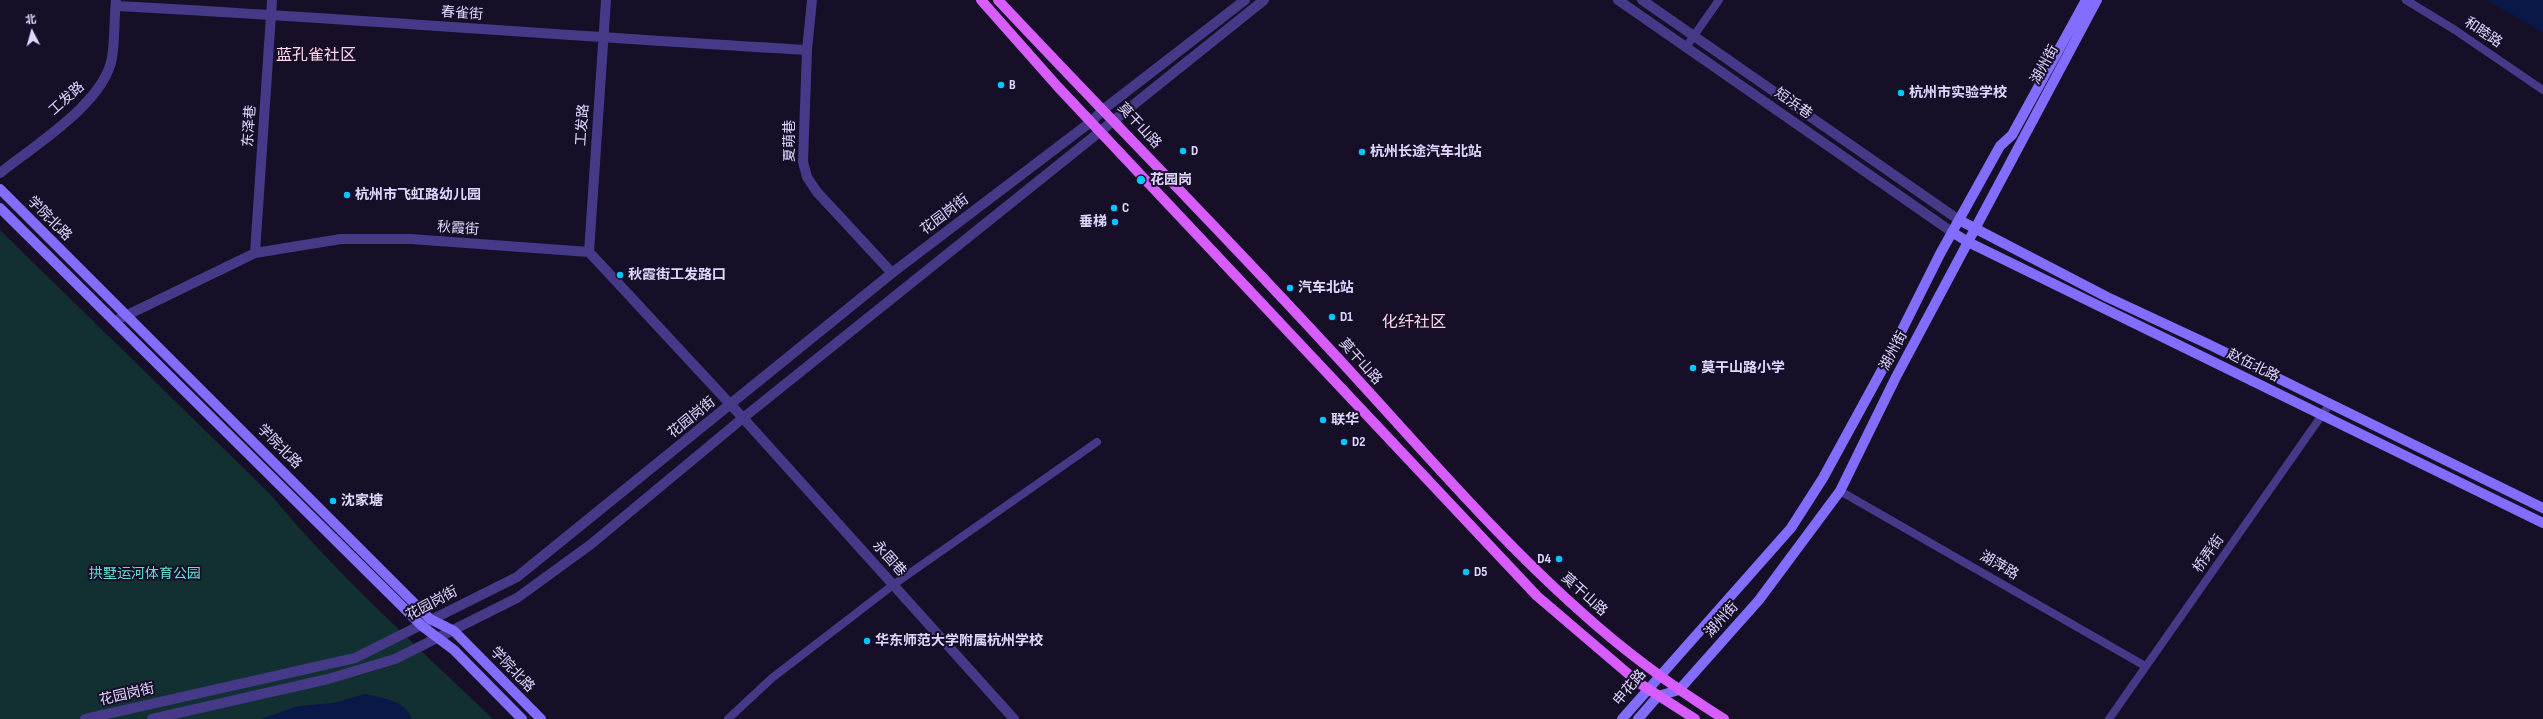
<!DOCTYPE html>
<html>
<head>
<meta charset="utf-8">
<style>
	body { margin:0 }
	#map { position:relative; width:2543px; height:719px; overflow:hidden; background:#170f28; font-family:"Sofia Sans Condensed","Noto Sans SC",sans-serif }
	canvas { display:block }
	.north { position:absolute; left:12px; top:12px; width:40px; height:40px; -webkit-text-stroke:3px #170f28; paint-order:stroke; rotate:354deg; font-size:11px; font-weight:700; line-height:16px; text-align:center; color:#e0d6ff }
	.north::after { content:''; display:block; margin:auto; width:14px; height:18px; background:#e0d6ff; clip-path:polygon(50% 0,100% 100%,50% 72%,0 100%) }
</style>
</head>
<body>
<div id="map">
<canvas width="2543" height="719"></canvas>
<div class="north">北</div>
</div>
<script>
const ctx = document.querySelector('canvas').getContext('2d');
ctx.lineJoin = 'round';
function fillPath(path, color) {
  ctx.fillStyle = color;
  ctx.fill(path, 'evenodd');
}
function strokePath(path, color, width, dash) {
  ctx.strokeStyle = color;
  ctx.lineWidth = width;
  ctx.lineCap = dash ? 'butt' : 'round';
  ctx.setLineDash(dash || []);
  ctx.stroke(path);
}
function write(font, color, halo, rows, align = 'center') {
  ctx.font = font + ' "Sofia Sans Condensed","Noto Sans SC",sans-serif';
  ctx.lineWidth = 4;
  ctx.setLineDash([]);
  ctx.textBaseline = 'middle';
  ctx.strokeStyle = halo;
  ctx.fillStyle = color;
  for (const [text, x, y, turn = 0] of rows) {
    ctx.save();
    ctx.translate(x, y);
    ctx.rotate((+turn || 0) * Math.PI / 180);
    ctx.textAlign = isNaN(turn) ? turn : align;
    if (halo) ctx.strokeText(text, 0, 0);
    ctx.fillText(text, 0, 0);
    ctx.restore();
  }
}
const green = new Path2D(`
	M0,230L270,494C337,575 417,646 493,719H0Z`);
const water = new Path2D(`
	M2487,0H2543V33Z
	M365,694C383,698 405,700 412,719H261L298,706L334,703Z`);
const minor = new Path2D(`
	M2406,0L2455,30L2543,90
	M1686,47L1719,0
	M1840,491L2145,666
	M728,719L772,678L893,585L1097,442
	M2109,719L2329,405`);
const tertiary = new Path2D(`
	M812,0L807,50L803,162L807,177L817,192L892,273
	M1618,0L1952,232
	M1642,0L1959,220
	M116,6C346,18 576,37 807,50
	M0,173C35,145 104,103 112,58C115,39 114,19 116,0
	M589,252L606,0
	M255,253L272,0
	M115,321L255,253L341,239H411L589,252L743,418L1014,719
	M85,719L355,658L517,577L892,273L1092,121L1104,109L1245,0
	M152,719L328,679L395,659L517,598L590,545L743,418L1264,0`);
const secondary = new Path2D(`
	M0,189L430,619L454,631L541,719
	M0,208L422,626L454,650L522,719
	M1959,220L2107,297L2208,344L2543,508
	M1952,232L1968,242L2543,523
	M1622,719L1791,528L1823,478L1882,370L1940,254L2000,146L2012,135L2086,0
	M1638,719L1658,696L1679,690L1759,600L1840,491L1896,377L2097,0`);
const primary = new Path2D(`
	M981,0L1058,87L1537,596L1639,683L1695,719
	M998,0C1106,115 1217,227 1324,343C1408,433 1488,529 1580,611C1624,651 1673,687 1724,719`);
const markers = [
	[1001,85,4,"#02c6ff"],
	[1901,93,4,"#02c6ff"],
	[1183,151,4,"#02c6ff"],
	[1362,152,4,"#02c6ff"],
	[1141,180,5,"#02c6ff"],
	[347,195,4,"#02c6ff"],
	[1114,208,4,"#02c6ff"],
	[1115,222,4,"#02c6ff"],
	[620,275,4,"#02c6ff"],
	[1290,288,4,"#02c6ff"],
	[1332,317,4,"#02c6ff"],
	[1693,368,4,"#02c6ff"],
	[1323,420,4,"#02c6ff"],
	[1344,442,4,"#02c6ff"],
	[333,501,4,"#02c6ff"],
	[1559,559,4,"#02c6ff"],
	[1466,572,4,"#02c6ff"],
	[867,641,4,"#02c6ff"]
];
const streetNames = [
	["春雀街",462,14,4],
	["和睦路",2483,33,34],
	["湖州街",2045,65,-61],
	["工发路",67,99,-42],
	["短浜巷",1793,104,35],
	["工发路",583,125,-86],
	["东泽巷",250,126,-86],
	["莫干山路",1139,126,47],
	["夏萌巷",790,141,-90],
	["花园岗街",945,215,-37],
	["学院北路",49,219,45],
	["秋霞街",458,229,4],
	["湖州街",1894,351,-62],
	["莫干山路",1360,362,48],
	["赵伍北路",2253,366,26],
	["花园岗街",692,418,-39],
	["学院北路",279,447,45],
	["桥弄街",2209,554,-55],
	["永固巷",889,559,48],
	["湖萍路",1999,566,30],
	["莫干山路",1584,595,42],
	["花园岗街",432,604,-28],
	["湖州街",1722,620,-48],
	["学院北路",512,670,46],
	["申花路",1630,688,-50],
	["花园岗街",127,695,-13]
];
const poiNames = [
	["B",1009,85],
	["杭州市实验学校",1909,93],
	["D",1191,151],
	["杭州长途汽车北站",1370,152],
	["花园岗",1150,180],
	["杭州市飞虹路幼儿园",355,195],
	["C",1122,208],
	["垂梯",1107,222,"right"],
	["秋霞街工发路口",628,275],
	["汽车北站",1298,288],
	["D1",1340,317],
	["莫干山路小学",1701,368],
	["联华",1331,420],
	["D2",1352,442],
	["沈家塘",341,501],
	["D4",1551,559,"right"],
	["D5",1474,572],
	["华东师范大学附属杭州学校",875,641]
];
const parkNames = [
	["拱墅运河体育公园",145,574]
];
const quarterNames = [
	["蓝孔雀社区",316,56],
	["化纤社区",1414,323]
];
fillPath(green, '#123032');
fillPath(water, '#091847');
strokePath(minor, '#463988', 8);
strokePath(tertiary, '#463988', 10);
strokePath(secondary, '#836dff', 10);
strokePath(primary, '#d75dff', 10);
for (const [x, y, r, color] of markers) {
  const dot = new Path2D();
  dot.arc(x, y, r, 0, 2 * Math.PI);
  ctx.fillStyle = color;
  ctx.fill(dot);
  strokePath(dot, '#170f28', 1.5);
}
write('14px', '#e0d6ff', '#170f28', streetNames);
write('bold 14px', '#e0d6ff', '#170f28', poiNames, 'left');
write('14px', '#5ee3d3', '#170f28', parkNames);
write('16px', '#ffd8ec', '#170f28', quarterNames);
</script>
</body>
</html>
